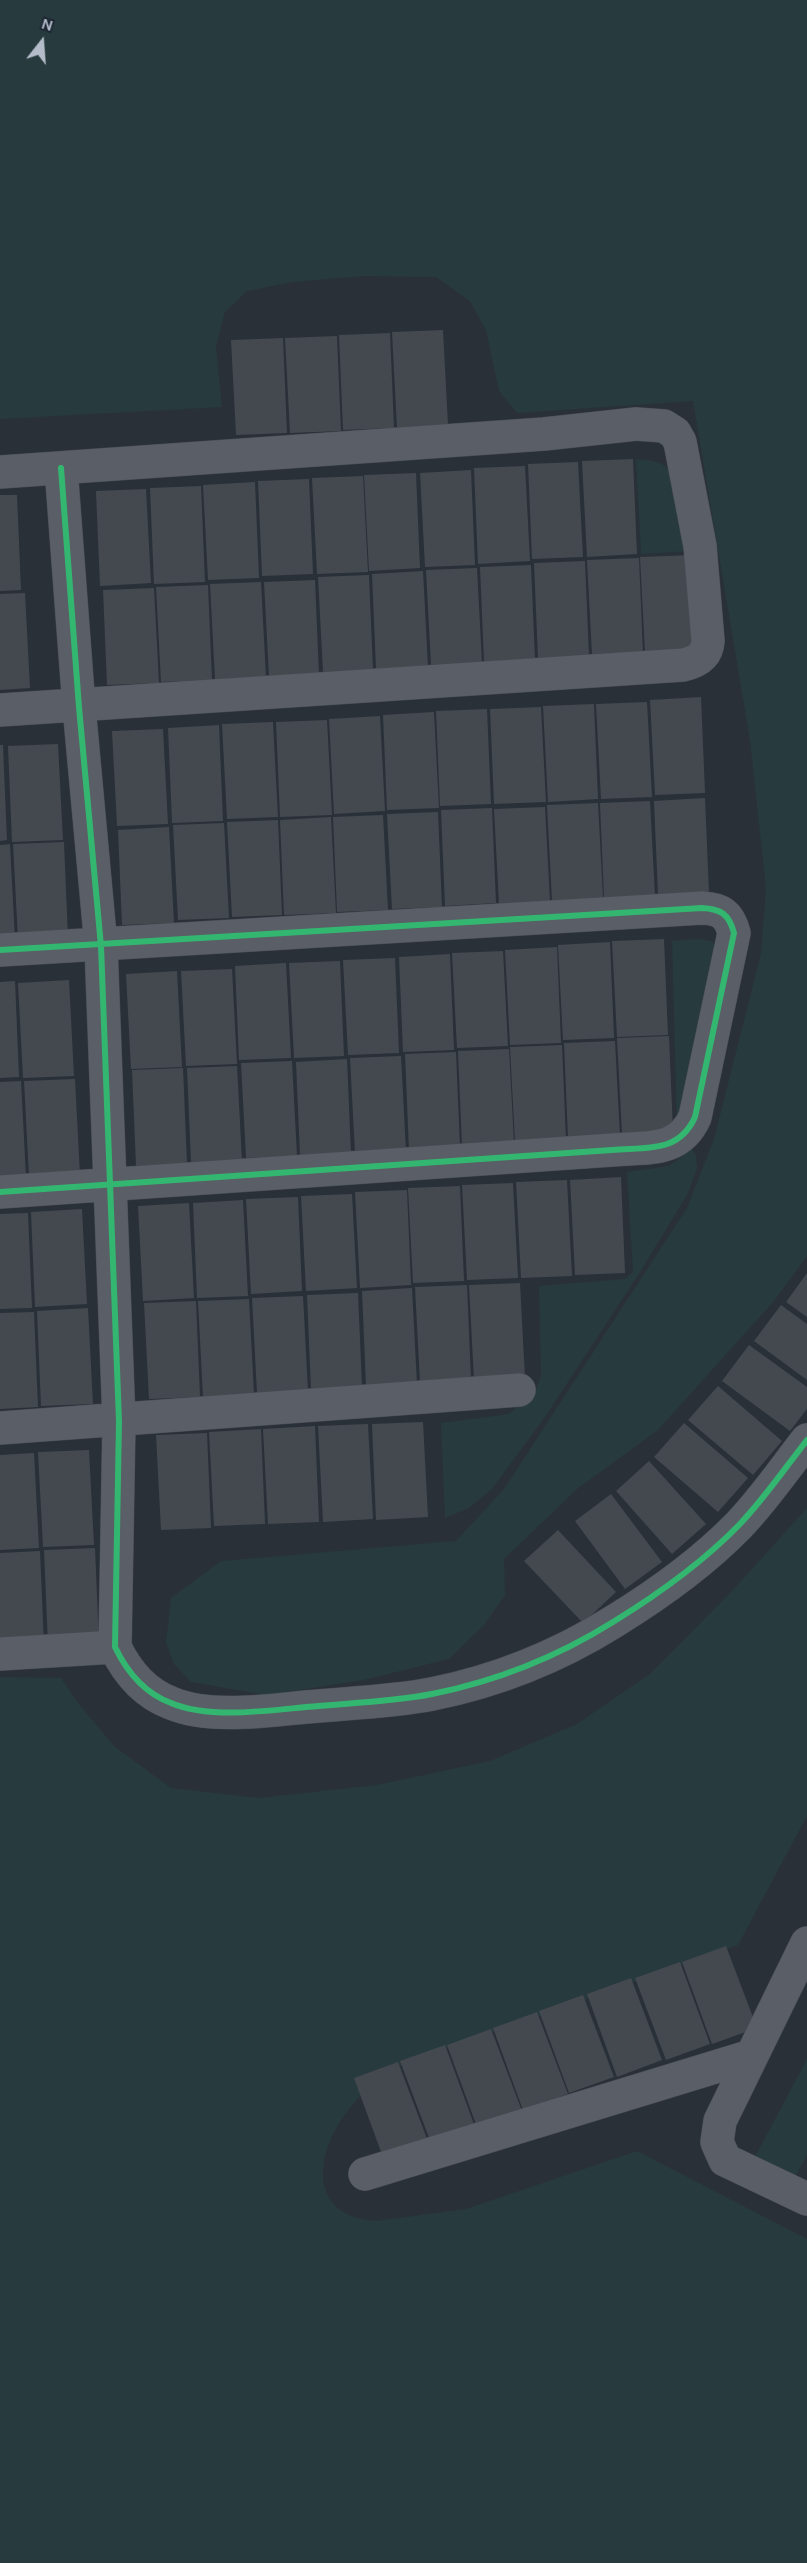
<!DOCTYPE html>
<html>
<head>
<meta charset="utf-8">
<style>
	body { margin:0 }
	#map { position:relative; width:807px; height:2563px; overflow:hidden; background:#2a3038; font-family:Karla,sans-serif }
	canvas { display:block }
	.north { position:absolute; left:12px; top:12px; width:60px; height:60px; -webkit-text-stroke:4px #1d2633; paint-order:stroke; rotate:17deg; font-size:16px; font-weight:700; line-height:24px; text-align:center; color:#b4bcc9 }
	.north::after { content:''; display:block; margin:auto; width:21px; height:27px; background:#b4bcc9; clip-path:polygon(50% 0,100% 100%,50% 72%,0 100%) }
</style>
</head>
<body>
<div id="map">
<canvas width="807" height="2563"></canvas>
<div class="north">N</div>
</div>
<script>
const ctx = document.querySelector('canvas').getContext('2d');
ctx.lineJoin = 'round';
function fillPath(path, color) {
  ctx.fillStyle = color;
  ctx.fill(path, 'evenodd');
}
function strokePath(path, color, width, dash) {
  ctx.strokeStyle = color;
  ctx.lineWidth = width;
  ctx.lineCap = dash ? 'butt' : 'round';
  ctx.setLineDash(dash || []);
  ctx.stroke(path);
}
const green = new Path2D(`
	M0,0H807V1256L774,1301L658,1430L577,1489L504,1559L505,1595L484,1625L449,1659L364,1680L267,1695L191,1682L174,1664L166,1643L171,1598L221,1561L456,1541L504,1489L687,1208L714,1139L761,953L766,889L750,740L693,401L517,413L499,391L486,330L470,301L436,277L363,276L292,282L247,291L225,312L216,347L222,407L0,419Z
	M636,459C652,460 662,461 673,473L690,551L641,554Z
	M698,939L711,941L716,945L677,1125L672,941Z
	M692,1149L696,1155L697,1169L687,1195L642,1269L545,1417L492,1489L469,1508L445,1518L441,1423L509,1414L535,1392L541,1376L539,1286L625,1279L633,1272L627,1172L669,1166Z
	M807,1508V1816L738,1945L385,2071C372,2084 358,2097 347,2112C314,2154 308,2217 376,2221L466,2209L637,2151L807,2239V2563H0V1677L61,1678L78,1703L114,1746L171,1788L258,1798L377,1785L490,1761L577,1724L651,1673L731,1592Z
	M807,2059V2155L791,2184L749,2168Z`);
const building = new Path2D(`
	M443,330L448,425L397,428L392,332Z
	M390,333L394,428L343,430L339,335Z
	M337,336L341,431L290,433L285,338Z
	M283,338L287,433L236,435L231,340Z
	M633,459L637,554L587,557L582,461Z
	M578,462L583,557L532,559L528,464Z
	M525,466L530,561L478,564L474,468Z
	M471,470L475,565L425,567L420,473Z
	M416,473L420,568L369,571L364,475Z
	M363,476L368,572L317,574L312,478Z
	M309,479L313,574L262,576L258,481Z
	M255,482L259,578L208,580L203,485Z
	M201,486L205,582L154,584L150,488Z
	M146,489L151,583L100,586L96,491Z
	M0,495H17L21,590L0,591Z
	M692,555L696,650L645,653L640,557Z
	M639,558L643,653L592,655L587,560Z
	M585,561L589,656L538,658L534,563Z
	M531,565L535,660L484,662L480,567Z
	M477,568L482,663L431,665L426,570Z
	M423,571L428,667L376,669L372,574Z
	M369,575L373,670L323,672L318,577Z
	M315,580L319,675L269,677L264,582Z
	M261,582L266,677L215,680L210,584Z
	M208,585L212,680L161,682L156,587Z
	M154,588L159,683L107,685L103,590Z
	M25,593L30,688L0,690V594Z
	M701,697L705,793L655,795L650,700Z
	M647,702L652,797L601,799L596,704Z
	M594,704L598,799L548,802L543,706Z
	M541,707L546,802L494,804L490,709Z
	M487,709L491,804L440,806L436,711Z
	M434,712L439,808L387,810L383,715Z
	M380,716L385,811L334,814L329,719Z
	M327,720L332,815L280,817L276,722Z
	M273,722L278,817L227,819L222,724Z
	M219,725L223,821L172,823L168,728Z
	M163,729L168,824L117,826L112,731Z
	M58,744L63,840L12,842L8,746Z
	M0,745H3L7,840L0,841Z
	M705,798L709,893L658,895L654,801Z
	M650,801L655,896L604,898L600,803Z
	M598,803L603,898L552,901L547,805Z
	M545,807L550,901L499,904L494,809Z
	M492,808L496,903L445,906L441,810Z
	M438,812L442,907L392,909L387,814Z
	M383,815L388,910L337,912L333,817Z
	M331,817L336,913L284,915L280,820Z
	M278,820L282,915L232,917L227,822Z
	M224,823L229,918L178,920L173,825Z
	M169,827L174,923L122,925L118,830Z
	M64,842L68,938L18,940L13,844Z
	M10,844L15,940H0V845Z
	M664,939L668,1035L617,1037L612,941Z
	M610,942L614,1038L563,1040L558,945Z
	M557,947L561,1043L510,1045L505,950Z
	M503,951L508,1046L457,1048L452,953Z
	M450,954L454,1050L403,1052L399,957Z
	M395,958L399,1053L348,1055L343,960Z
	M340,961L344,1056L294,1058L289,963Z
	M286,963L291,1058L239,1060L235,966Z
	M232,969L237,1064L186,1066L181,971Z
	M177,971L182,1067L131,1069L126,974Z
	M69,980L74,1076L23,1078L18,983Z
	M15,981L19,1077L0,1078V982Z
	M669,1036L673,1131L622,1134L617,1038Z
	M615,1041L620,1136L568,1138L564,1043Z
	M562,1045L566,1140L515,1142L510,1047Z
	M509,1049L514,1143L462,1146L458,1051Z
	M456,1052L460,1147L409,1150L405,1054Z
	M401,1056L406,1151L355,1153L350,1058Z
	M347,1059L351,1154L300,1156L296,1062Z
	M292,1061L297,1156L246,1158L241,1063Z
	M237,1066L242,1161L191,1163L187,1068Z
	M183,1068L187,1164L136,1166L132,1070Z
	M75,1079L80,1175L29,1177L24,1081Z
	M21,1081L26,1176L0,1177V1082Z
	M621,1177L625,1273L575,1275L570,1180Z
	M567,1180L572,1276L521,1278L516,1182Z
	M513,1183L518,1278L467,1280L462,1185Z
	M460,1186L464,1281L413,1283L408,1188Z
	M407,1190L411,1285L360,1288L355,1192Z
	M352,1194L357,1288L306,1291L301,1196Z
	M298,1197L302,1291L251,1294L246,1199Z
	M243,1200L248,1296L197,1298L193,1203Z
	M189,1203L194,1298L143,1301L138,1206Z
	M82,1209L87,1304L35,1307L31,1212Z
	M28,1213L32,1308L0,1309V1214Z
	M807,1273V1317L786,1302Z
	M520,1283L525,1378L474,1380L469,1285Z
	M467,1285L471,1380L420,1383L415,1287Z
	M412,1288L417,1384L366,1386L362,1291Z
	M358,1293L362,1387L311,1390L307,1295Z
	M303,1296L308,1391L257,1393L252,1298Z
	M249,1299L254,1394L203,1397L198,1301Z
	M196,1301L200,1397L149,1399L144,1303Z
	M781,1305L807,1324V1380L754,1341Z
	M88,1308L93,1404L41,1406L37,1311Z
	M34,1312L38,1407L0,1409V1313Z
	M749,1345L807,1387V1409L790,1431L722,1381Z
	M718,1386L782,1441L753,1475L688,1420Z
	M423,1422L428,1517L376,1520L372,1424Z
	M684,1423L748,1478L718,1512L654,1457Z
	M368,1424L373,1519L323,1522L318,1426Z
	M315,1426L319,1522L268,1524L263,1429Z
	M261,1429L265,1524L214,1526L209,1432Z
	M207,1433L211,1528L161,1530L156,1435Z
	M89,1450L94,1545L43,1547L38,1452Z
	M34,1453L39,1548L0,1550V1455Z
	M649,1461L706,1524L672,1554L616,1491Z
	M611,1494L662,1562L625,1589L575,1521Z
	M558,1530L616,1592L583,1623L524,1561Z
	M95,1548L99,1643L48,1645L44,1550Z
	M40,1551L44,1646L0,1648V1553Z
	M726,1946L757,2028L712,2044L682,1962Z
	M680,1962L710,2044L666,2060L635,1978Z
	M631,1978L662,2060L617,2077L587,1994Z
	M583,1995L614,2077L569,2093L539,2011Z
	M537,2012L568,2094L523,2110L493,2028Z
	M491,2029L522,2111L477,2127L447,2045Z
	M445,2045L475,2127L431,2143L400,2061Z
	M398,2062L429,2144L384,2160L354,2078Z`);
const street = new Path2D(`
	M61,468L79,707L101,946L119,1421L115,1647C127,1672 144,1693 171,1703C208,1719 266,1711 306,1707C348,1703 391,1702 432,1694C497,1681 557,1657 613,1622C657,1595 703,1562 739,1525C764,1499 785,1468 807,1440
	M0,472L544,434L636,424L664,426L675,433L680,442L700,546L708,641C707,657 696,662 683,665L0,710
	M0,950L702,908C721,909 729,914 734,933L695,1117C679,1153 647,1147 612,1150L0,1192
	M0,1428L519,1390
	M0,1654L115,1647
	M807,1943L720,2121L717,2142L725,2160L807,2199
	M365,2174L751,2056`);
const cycleway = new Path2D(`
	M61,468L79,707L101,946L119,1421L115,1647C127,1672 144,1693 171,1703C208,1719 266,1711 306,1707C348,1703 391,1702 432,1694C497,1681 557,1657 613,1622C657,1595 703,1562 739,1525C764,1499 785,1468 807,1440
	M0,950L702,908C721,909 729,914 734,933L695,1117C679,1153 647,1147 612,1150L0,1192`);
fillPath(green, '#273a3e');
fillPath(building, '#444950');
strokePath(street, '#484c53', 34);
strokePath(street, '#5a5e66', 33);
strokePath(cycleway, '#33b770', 6);
</script>
</body>
</html>
